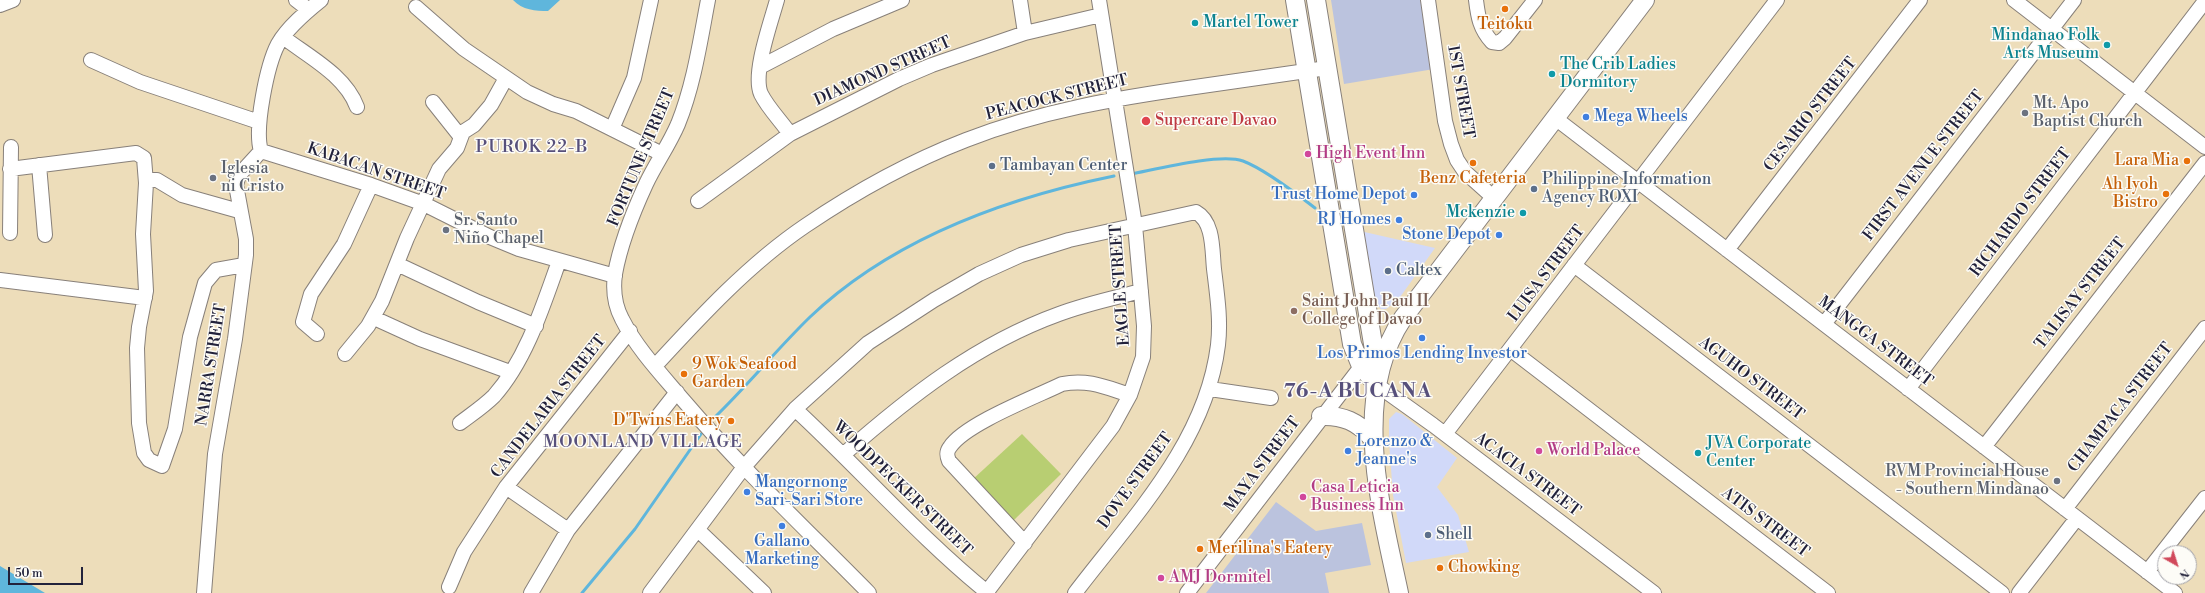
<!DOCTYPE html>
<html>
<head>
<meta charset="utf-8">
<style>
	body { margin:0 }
	#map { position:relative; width:2205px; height:593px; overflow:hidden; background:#edddba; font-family:"Libre Bodoni",serif }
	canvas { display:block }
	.north { position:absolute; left:2157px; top:545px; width:40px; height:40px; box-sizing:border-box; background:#fdfcf7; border:1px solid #a5a5ac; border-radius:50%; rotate:141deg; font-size:11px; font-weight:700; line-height:16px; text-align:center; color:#22223b }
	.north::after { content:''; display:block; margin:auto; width:14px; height:18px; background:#d1495b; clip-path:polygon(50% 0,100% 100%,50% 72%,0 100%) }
	.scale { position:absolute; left:8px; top:567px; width:75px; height:18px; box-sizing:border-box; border:2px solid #22223b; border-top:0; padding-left:5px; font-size:12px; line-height:14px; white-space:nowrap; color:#22223b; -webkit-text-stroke:3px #fdfcf7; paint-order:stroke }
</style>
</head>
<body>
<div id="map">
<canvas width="2205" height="593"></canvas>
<div class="north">N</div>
<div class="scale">50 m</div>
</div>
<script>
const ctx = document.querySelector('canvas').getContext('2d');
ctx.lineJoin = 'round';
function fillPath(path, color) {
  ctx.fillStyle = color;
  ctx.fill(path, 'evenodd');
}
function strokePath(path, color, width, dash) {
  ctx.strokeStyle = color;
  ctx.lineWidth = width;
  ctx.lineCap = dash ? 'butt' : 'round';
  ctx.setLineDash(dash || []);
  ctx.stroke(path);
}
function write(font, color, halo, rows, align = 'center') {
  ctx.font = font + ' "Libre Bodoni",serif';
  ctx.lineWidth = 3;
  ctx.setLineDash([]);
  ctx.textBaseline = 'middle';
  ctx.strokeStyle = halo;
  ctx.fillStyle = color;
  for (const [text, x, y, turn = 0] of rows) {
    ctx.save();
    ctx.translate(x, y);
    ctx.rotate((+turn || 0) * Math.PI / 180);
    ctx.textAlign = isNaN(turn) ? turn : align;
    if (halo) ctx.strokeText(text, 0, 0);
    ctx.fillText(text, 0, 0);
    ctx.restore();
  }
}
const built = new Path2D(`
	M1360,231L1435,248L1398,300L1386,309H1381L1374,301Z
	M1396,412L1402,414L1457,458L1437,487L1458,515L1469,552L1406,563L1393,495L1389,442V419Z`);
const industrial = new Path2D(`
	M1331,0H1423L1434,69L1344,84Z
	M1276,502L1316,531L1362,523L1371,565L1325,573L1329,593H1206Z`);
const green = new Path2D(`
	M1022,434L1061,474L1013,521L972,480Z`);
const water = new Path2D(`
	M513,0H560L548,11C536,11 522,10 513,0Z
	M0,566L45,593H0Z`);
const stream = new Path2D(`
	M1131,174C1157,169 1220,153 1243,161C1264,169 1297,194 1315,208
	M716,416C749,384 777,349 810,317C892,239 1006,198 1114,176
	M582,593L635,529L701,434`);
const minor = new Path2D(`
	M296,0L309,10
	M708,0C700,42 694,84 678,124C669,145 656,163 646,184C634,210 620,246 615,274C613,289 615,306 622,319C637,349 663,376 684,401C742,469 807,530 869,593
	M777,0C771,22 752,74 761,94C768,108 781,121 790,134
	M1020,0L1025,33
	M1428,0L1445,121L1451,144L1457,160L1465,172L1494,198
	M1476,0C1478,17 1480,29 1492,42L1499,43L1505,38L1535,0
	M2014,0L2205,147
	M0,5L13,0
	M416,7L464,49L527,92L553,104L576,111L662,154
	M283,37C309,57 345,75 357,107
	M91,60L140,82L259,122
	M760,67L833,29L902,0
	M433,102L460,136
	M1555,118L2175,593
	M612,129L634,78L651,0
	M261,151L371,185L424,204L490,237L519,249L615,276
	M261,151C254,129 267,65 278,44C288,27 306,12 321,0
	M39,165L45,235
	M10,169L136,153L144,158L146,183L143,234L146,291L139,327L137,348L139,423L144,453L149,460L162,466L175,429L190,337L205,283L216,270L244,265
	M146,183L152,180H157L182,195L239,211
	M698,201L790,134L899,79L932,65L1025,33L1101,15
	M10,233L11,147
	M1727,250L1920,0
	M397,264L478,302L536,326
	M1574,265L2002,593
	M0,280L145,298
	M374,318L420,339L510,372
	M1824,324L2074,0
	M317,334L303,322L311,294L344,244L371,185
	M1510,349L1828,593
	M345,354L368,326L382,301L407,238L439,169L457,148L463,132L474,125L491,105L506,78
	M655,366C701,316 749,264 805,226C855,192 909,162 966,140C1040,111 1117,98 1195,87C1239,81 1283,74 1327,68
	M1377,385L1433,425L1654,593
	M1210,389L1271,398
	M1908,389L2205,1
	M795,409C860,469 919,537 988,593
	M460,423C472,414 484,406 494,396C526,360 543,306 559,261
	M1445,434L1777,0
	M1984,447L2205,163
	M844,454C909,397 976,344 1059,314C1085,304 1114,298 1141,291
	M506,487L568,530
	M2065,509L2205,328
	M698,530L764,593
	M1025,543L949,461C947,456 946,452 950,447C965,424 1035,397 1062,384C1088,379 1105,387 1130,395
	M2147,572L2205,498
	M449,587L464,552L506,487L630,331
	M204,593L215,454L235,339L246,255V239L236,185L239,175L261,151
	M531,593L568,530L677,392
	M650,593L744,467L795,409L868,343L934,300L979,274L1021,255L1069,240L1196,212C1214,222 1212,250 1214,269C1217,294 1221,320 1218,345C1206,443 1132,518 1075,593
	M986,593L1113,426L1130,395L1143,357L1144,326L1135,225L1099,0
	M1187,593L1367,359
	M2019,593L2077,518`);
const major = new Path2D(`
	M1295,0L1352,344L1361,366L1377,385
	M1316,0L1374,350L1376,372
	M1321,416C1343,415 1358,422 1372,438
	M1399,593C1381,508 1350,397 1403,318L1645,0`);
const markers = [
	[1505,9,4,"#e8710a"],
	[1195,23,4,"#0f9aa8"],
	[2107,45,4,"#0f9aa8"],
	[1552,74,4,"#0f9aa8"],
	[2025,113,4,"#6b7280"],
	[1586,117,4,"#3f7fe0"],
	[1146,121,5,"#e0444e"],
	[1308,154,4,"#d1479c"],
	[2187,161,4,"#e8710a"],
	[1473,163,4,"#e8710a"],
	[992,166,4,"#5c6f8a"],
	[213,178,4,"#6b7280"],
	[1534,189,4,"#5c6f8a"],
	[2166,194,4,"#e8710a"],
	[1414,195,4,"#3f7fe0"],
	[1523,213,4,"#0f9aa8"],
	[1399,220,4,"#3f7fe0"],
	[446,230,4,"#6b7280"],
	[1499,235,4,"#3f7fe0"],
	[1388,271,4,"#5c6f8a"],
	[1294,311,4,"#8d6e63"],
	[1422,338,4,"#3f7fe0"],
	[684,374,4,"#e8710a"],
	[731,421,4,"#e8710a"],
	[1348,451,4,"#3f7fe0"],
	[1539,451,4,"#d1479c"],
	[1698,453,4,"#0f9aa8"],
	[2057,481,4,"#6b7280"],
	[747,492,4,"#3f7fe0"],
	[1303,497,4,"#d1479c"],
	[782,526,4,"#3f7fe0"],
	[1428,535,4,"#5c6f8a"],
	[1200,549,4,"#e8710a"],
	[1440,568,4,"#e8710a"],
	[1161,578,4,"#d1479c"]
];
const cultureNames = [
	["Martel Tower",1203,23],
	["Mindanao Folk",2099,36,"right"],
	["Arts Museum",2099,54,"right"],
	["The Crib Ladies",1560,65],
	["Dormitory",1560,83],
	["Mckenzie",1515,213,"right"],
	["JVA Corporate",1706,444],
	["Center",1706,462]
];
const foodNames = [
	["Teitoku",1505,25,"center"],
	["Lara Mia",2179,161],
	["Benz Cafeteria",1473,179,"center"],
	["Ah Iyoh",2158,185],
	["Bistro",2158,203],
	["9 Wok Seafood",692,365,"left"],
	["Garden",692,383,"left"],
	["D'Twins Eatery",723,421],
	["Merilina's Eatery",1208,549,"left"],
	["Chowking",1448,568,"left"]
];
const streetNames = [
	["DIAMOND STREET",883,72,-24],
	["1ST STREET",1460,92,80],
	["PEACOCK STREET",1057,98,-14],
	["CESARIO STREET",1811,115,-52],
	["FORTUNE STREET",642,158,-67],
	["FIRST AVENUE STREET",1924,166,-52],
	["KABACAN STREET",376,172,19],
	["RICHARDO STREET",2021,213,-53],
	["LUISA STREET",1547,274,-53],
	["EAGLE STREET",1121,285,-94],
	["TALISAY STREET",2081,294,-52],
	["MANGGA STREET",1875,342,37],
	["NARRA STREET",212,365,-81],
	["AGUHO STREET",1751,379,37],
	["CANDELARIA STREET",549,407,-52],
	["CHAMPACA STREET",2121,408,-52],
	["MAYA STREET",1263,465,-53],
	["ACACIA STREET",1527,475,37],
	["DOVE STREET",1136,481,-54],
	["WOODPECKER STREET",902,489,44],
	["ATIS STREET",1765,523,37]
];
const worshipNames = [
	["Mt. Apo",2033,104],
	["Baptist Church",2033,122],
	["Iglesia",221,169],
	["ni Cristo",221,187],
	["Sr. Santo",454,221],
	["Niño Chapel",454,239],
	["RVM Provincial House",2049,472,"right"],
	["- Southern Mindanao",2049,490,"right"]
];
const shopNames = [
	["Mega Wheels",1594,117],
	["Trust Home Depot",1406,195,"right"],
	["RJ Homes",1391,220,"right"],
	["Stone Depot",1491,235,"right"],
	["Los Primos Lending Investor",1422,354,"center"],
	["Lorenzo &",1356,442],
	["Jeanne's",1356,460],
	["Mangornong",755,483],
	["Sari-Sari Store",755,501],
	["Gallano",782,542,"center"],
	["Marketing",782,560,"center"]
];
const healthNames = [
	["Supercare Davao",1155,121]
];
const hotelNames = [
	["High Event Inn",1316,154],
	["World Palace",1547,451],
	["Casa Leticia",1311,488],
	["Business Inn",1311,506],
	["AMJ Dormitel",1169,578]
];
const serviceNames = [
	["Tambayan Center",1000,166],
	["Philippine Information",1542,180],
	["Agency ROXI",1542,198],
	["Caltex",1396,271],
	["Shell",1436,535]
];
const educationNames = [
	["Saint John Paul II",1302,302],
	["College of Davao",1302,320]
];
const neighbourhoodNames = [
	["PUROK 22-B",532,148],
	["MOONLAND VILLAGE",643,443]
];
const districtNames = [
	["76-A BUCANA",1358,392]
];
fillPath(built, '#d1d9f9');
fillPath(industrial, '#bbc3de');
fillPath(green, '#b8ce72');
fillPath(water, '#5fb6dc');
strokePath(stream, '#5fb6dc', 3);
strokePath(minor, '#88807a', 16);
strokePath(major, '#88807a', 20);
strokePath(minor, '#fff', 14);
strokePath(major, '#fff', 18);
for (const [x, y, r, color] of markers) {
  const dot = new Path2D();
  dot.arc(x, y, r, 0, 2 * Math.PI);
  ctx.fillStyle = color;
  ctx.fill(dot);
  strokePath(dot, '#fdfcf7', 1.5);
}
write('16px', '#0d838f', '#fdfcf7', cultureNames, 'left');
write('16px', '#c56008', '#fdfcf7', foodNames, 'right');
write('16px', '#22223b', '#fdfcf7', streetNames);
write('16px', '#5b616d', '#fdfcf7', worshipNames, 'left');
write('16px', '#366cbe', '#fdfcf7', shopNames, 'left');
write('16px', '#be3a42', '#fdfcf7', healthNames, 'left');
write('16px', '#b23c85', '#fdfcf7', hotelNames, 'left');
write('16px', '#4e5e75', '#fdfcf7', serviceNames, 'left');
write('16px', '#785e54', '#fdfcf7', educationNames, 'left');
ctx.letterSpacing = '1px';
write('17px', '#57507b', '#fdfcf7', neighbourhoodNames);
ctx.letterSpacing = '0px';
ctx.letterSpacing = '1px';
write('bold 20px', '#57507b', '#fdfcf7', districtNames);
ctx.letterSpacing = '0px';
</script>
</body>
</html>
